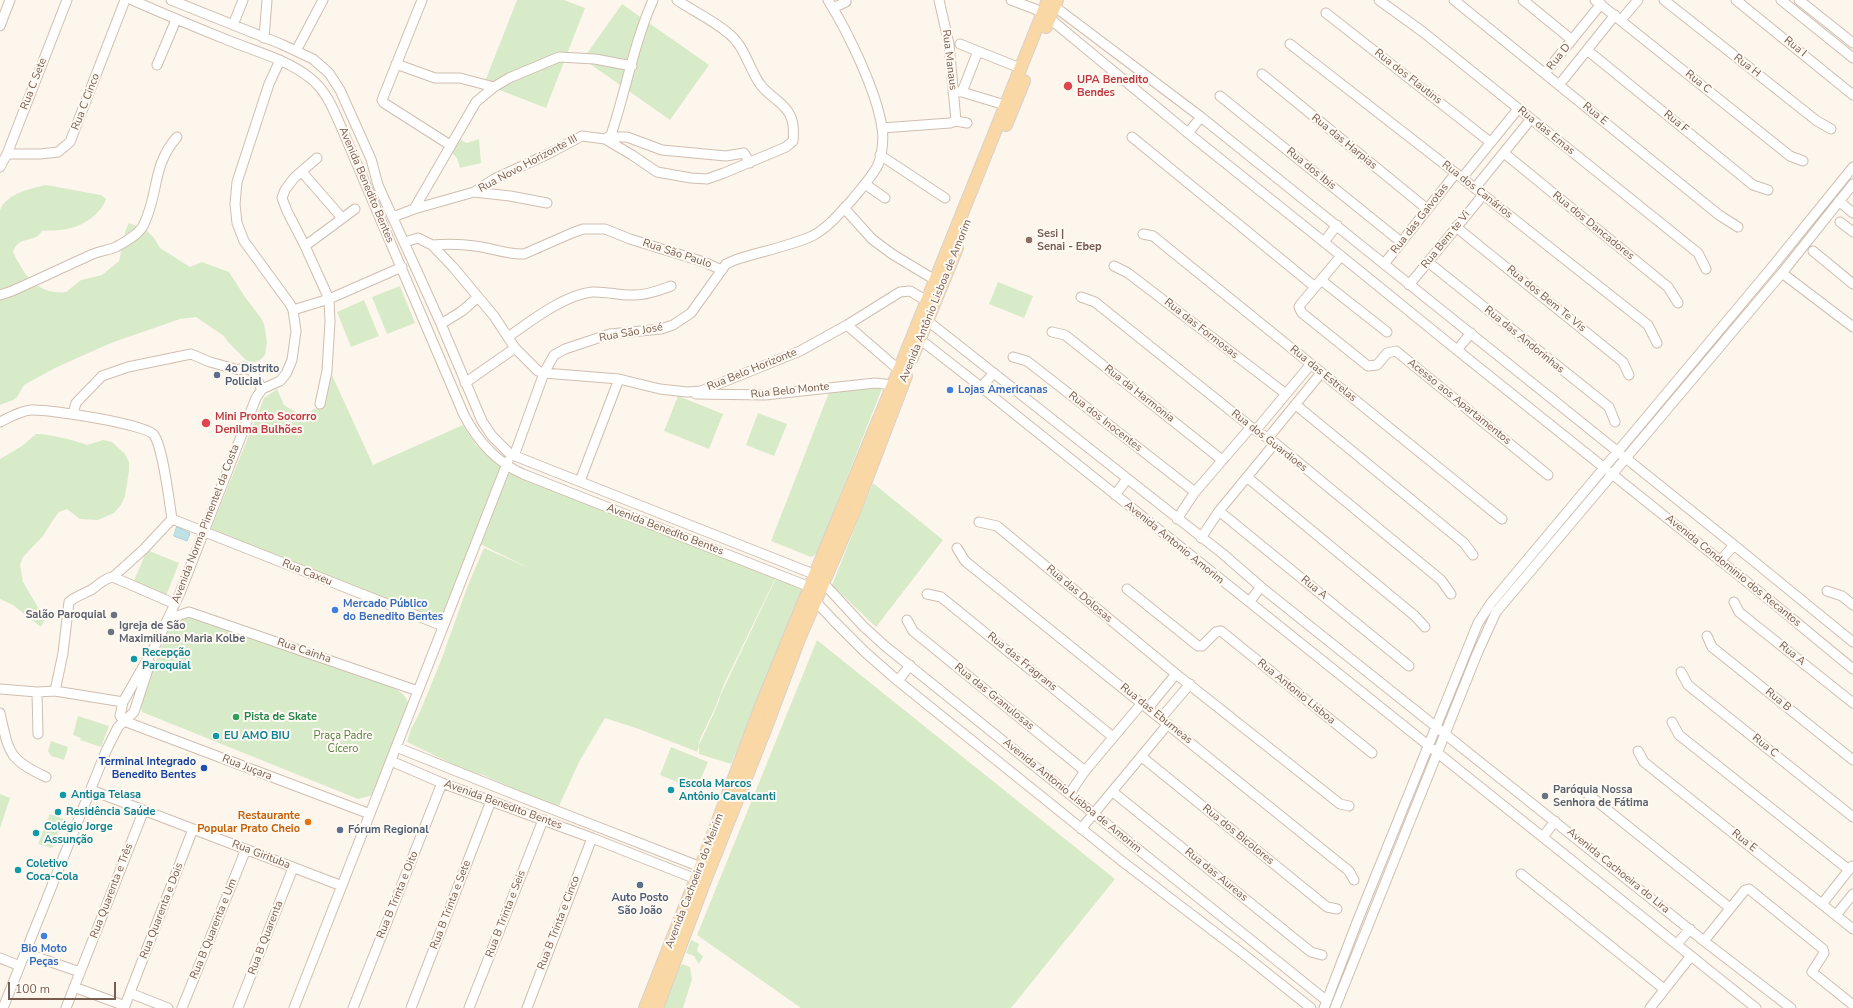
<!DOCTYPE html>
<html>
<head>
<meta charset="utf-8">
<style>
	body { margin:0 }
	#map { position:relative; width:1853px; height:1008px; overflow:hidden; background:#fdf6ec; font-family:"Nunito Sans",sans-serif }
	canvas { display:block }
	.scale { position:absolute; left:8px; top:982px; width:108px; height:18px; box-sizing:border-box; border:2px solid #795c4e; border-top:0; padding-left:5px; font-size:12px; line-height:14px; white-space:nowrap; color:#795c4e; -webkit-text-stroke:3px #fffaf3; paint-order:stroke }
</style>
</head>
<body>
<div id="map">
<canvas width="1853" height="1008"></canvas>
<div class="scale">100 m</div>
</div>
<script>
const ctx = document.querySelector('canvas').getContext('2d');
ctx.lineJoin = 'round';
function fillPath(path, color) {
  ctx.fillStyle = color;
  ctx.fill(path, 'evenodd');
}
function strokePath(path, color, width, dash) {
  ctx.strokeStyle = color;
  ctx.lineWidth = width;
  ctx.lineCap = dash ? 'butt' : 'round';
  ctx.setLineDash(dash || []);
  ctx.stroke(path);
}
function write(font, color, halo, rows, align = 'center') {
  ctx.font = font + ' "Nunito Sans",sans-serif';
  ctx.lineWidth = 4;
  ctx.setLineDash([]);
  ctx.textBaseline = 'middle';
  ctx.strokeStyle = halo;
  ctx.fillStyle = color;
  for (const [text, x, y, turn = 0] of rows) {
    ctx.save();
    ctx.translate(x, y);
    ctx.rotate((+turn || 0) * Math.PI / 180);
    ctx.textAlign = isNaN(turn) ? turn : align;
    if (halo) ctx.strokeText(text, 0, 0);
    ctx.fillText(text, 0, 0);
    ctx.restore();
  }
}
const green = new Path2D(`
	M517,0H564L585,8L546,108L484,84Z
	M622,4L709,65L670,120L583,59Z
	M459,139L467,143L479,139L481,163L460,168L457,158L451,152Z
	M46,185L101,195L106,199C101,214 83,226 67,229C59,231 50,230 42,231L38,236C27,242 18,238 13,252C24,275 37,295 66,292L81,280L102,275L119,261L126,229L129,223L146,230L154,238L160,248L190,267L202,262L229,272L245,297L261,318L264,324L267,342L265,355L260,360L254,362L247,361L228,342L224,336L196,317L180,319L111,343L57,367L24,385L17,397L13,400L0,405V210C7,193 30,189 46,185Z
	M998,282L1033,296L1024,318L989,304Z
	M400,286L415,323L387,334L372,297Z
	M364,300L379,336L351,347L337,312Z
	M332,375L373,465L463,425L476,445L500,467L501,472L440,622L210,531L264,398L277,389L284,405L304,417L314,409L324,407Z
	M881,388V391L817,554L811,557L771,541L830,390Z
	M678,396L723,414L709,449L664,431Z
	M758,413L787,424L774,456L746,445Z
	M36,434C48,434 75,440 87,445L103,440L112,442L125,454L129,462V471L125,496L121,505L114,513L98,520L80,519L67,509L59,512L53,520L43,536L23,557L20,565L23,582L45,619L41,627L13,605L0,599V459L22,446Z
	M508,470L777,575L724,684L716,706L700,739L699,745L718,704L721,694L778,574L806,587L731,764L699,754V746L697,752L693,750L636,728L605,718L579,762L559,806L542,801L483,775L469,772L407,742L411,729L419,714L442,658L468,585L484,548L531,569L480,544Z
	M873,483L943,540L876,627L832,585Z
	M147,550L179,563L166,596L133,583Z
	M185,608L391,687C400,691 406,695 409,705L373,795L358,799L142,712L140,700L175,613Z
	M817,640L1115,879L1011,1008H801L697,935Z
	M78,716L109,726L101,747L80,740L81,738L73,735Z
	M51,741L68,747L64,760L51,756L48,751Z
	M671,747L708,762L696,790L660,775Z
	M0,794L10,798L0,828Z
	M50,814L64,819L52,848L38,844Z
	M691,940L699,944L697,951L703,956L699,964L694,956L686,953Z
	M682,964L690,967L692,979L683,1008H662L672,979Z`);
const water = new Path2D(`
	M177,527L190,533L187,541L174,536Z`);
const minor = new Path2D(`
	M132,0C164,14 197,28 230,41C257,52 288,60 310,78C327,91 334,111 342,129L464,415C477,440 496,462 523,474L810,587L816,602L834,621L865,652L898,681L1123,862L1242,953L1311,1008
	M171,0L281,44L313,59L329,73L340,90L371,159L378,185L441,324L482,421L492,436L510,454L816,575L863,626L885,646L1327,1001
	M422,0L382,100L384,103L450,145
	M939,0L949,44L956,121
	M1011,0L1035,9L1049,18L1188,133L1324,242L1457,350L1767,598L1853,669
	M1379,0L1423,32L1698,253L1706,269
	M1454,0L1719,215L1738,227
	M1523,0L1572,40
	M1595,0L1790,156L1803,161
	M1664,0L1817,121L1831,129
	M1736,0L1853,95
	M1781,0L1853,58
	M1799,0L1853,43
	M1050,3L1201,117L1734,545L1853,642
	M833,8L846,2V0
	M1326,13L1490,142
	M1621,20L1638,0
	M233,25L243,0
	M0,26L10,0
	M264,38L267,0
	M960,44L1020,68
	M1290,44L1462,178L1648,325L1657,343
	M1587,50L1753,185L1768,190
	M296,51L323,0
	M396,64L435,78H460L494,87
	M157,65L176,20
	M1545,73L1601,4
	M1262,74L1427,209
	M1559,85L1615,15
	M953,92H962L1005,105
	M962,92L978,51
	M1220,96L1401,242
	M882,128L950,123L956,121L967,123
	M1188,133L1201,117
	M611,135C626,90 634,43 653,0
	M1132,137L1315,287
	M605,139L611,135L616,137H627L662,150L726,156L744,153L750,163
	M1504,153L1668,287L1678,303
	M7,154H40L58,152L70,142L125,0
	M880,155L945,198
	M317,158L294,178L285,190L282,198L287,211L305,246L329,299L330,322L327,371L320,404
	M0,167L7,154L67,0
	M302,172L342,218
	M1462,178L1518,109
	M865,184L885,198
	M1475,188L1531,119
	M474,192L510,196L547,203
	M1839,201L1853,213
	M844,208L872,239L892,254L935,280
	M414,209L476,102L494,87L509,78L559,57L595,59L632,66
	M393,217L414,209L474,192L494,179L548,154L582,136L605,139L632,155L657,172L691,178L707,179L724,173L786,147L793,141C794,132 794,123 790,115C784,102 768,96 760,84C748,67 745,46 728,33C713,20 693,11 677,0
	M1840,222L1853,232
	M1456,227L1623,362L1629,375
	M1143,234L1153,236L1502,519
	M405,242L418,238L432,245L453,267L494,316L515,348L538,371L544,373L619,379L660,389L687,392L701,391L800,351L847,325L900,292L910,291L927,301
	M1324,242L1337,225
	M432,245C447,244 461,244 475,246C492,248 508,255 524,254L572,233L583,229H605L630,239L704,262L722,270
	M305,246L355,209
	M1813,251L1853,284
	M1341,256L1300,305L1299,307L1302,313L1368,366L1377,365L1387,353L1396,351L1548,475
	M1428,262L1609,407L1615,422
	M1384,264L1456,173
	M1114,266L1128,273L1286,394
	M1782,273L1853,327
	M1321,280L1387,332
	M1409,285L1483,195
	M0,295L12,291C39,279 66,266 93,254C100,251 109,250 116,247C125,242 140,234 144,224C159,193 152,165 177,137
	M1081,297L1095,302L1251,427L1275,443L1441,580L1451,594
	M293,310L329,299L402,267
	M924,318L1223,554L1261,587L1704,941L1791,1008
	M441,324L462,311L478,297
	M847,325L899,370
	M1052,332L1065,335L1222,460
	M508,337C531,321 564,295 592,292C606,291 621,296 635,295C648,295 660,290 671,286
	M915,338L926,344L981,387L1756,1008
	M1457,350L1471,333
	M1013,357L1027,361L1195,492
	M465,383L515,348
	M981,387L994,373
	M696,394L765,395L875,383L893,385
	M1296,405L1464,543L1473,555
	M73,414L76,403L102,376L128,367L191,354L210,362L239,370L244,367L252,371L262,389
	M0,422C10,417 20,411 31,410C48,409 146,424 154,435C163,448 169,500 172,519
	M1256,430L1311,364
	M1268,438L1321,373
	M514,456L544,373L554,355L565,349L610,334L661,329L673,325L691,313L726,264L735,260C759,252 786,247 810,237C826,230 840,213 851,201C860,190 870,179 877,167C882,157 884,139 882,128C877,92 848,32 828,0
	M1248,478L1415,616L1425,627
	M580,481L619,379
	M1115,495L1127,479
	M1219,511L1409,666
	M172,519L443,626
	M1177,519L1195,492L1251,427
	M979,522L997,526L1176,674L1340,804L1349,806
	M1201,538L1219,511L1275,443
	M957,548L965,561L1349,871L1354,880
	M1720,561L1734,545
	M113,577L144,549L172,519
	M1127,589L1198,646H1202L1216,632L1221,631L1372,753
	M1827,591L1842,596L1853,605
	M927,594L941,597L1113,737
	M1249,602L1261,587
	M1734,602L1739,612L1853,703
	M168,619L189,612L418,691
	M907,620L913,631L1085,771
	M1707,636L1712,647L1853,760
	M1681,672L1688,685L1853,817
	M898,681L910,665
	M0,689L37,692L55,691L123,702
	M55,691L63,653L69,602C76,596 83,594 91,590C99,585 104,578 113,577L175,604
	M37,692L38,734
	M1148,708L1176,674
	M0,713C9,752 7,759 46,777
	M1161,718L1190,684
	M124,721L120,716L123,702L155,646L180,593L256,398L262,389L280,381L286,374L292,360L296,331L293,310L290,304L244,241L237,223L235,204L237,182L269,84L280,60
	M124,721L370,814
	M1672,722L1679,735L1849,870
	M396,747L521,797L706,869
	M1638,751L1644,762L1853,929
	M1142,757L1327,907L1337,909
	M391,761L442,783L592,838L701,881
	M91,790L342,886
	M1584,791L1730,908
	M1113,792L1311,952L1322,955
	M1070,793L1085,771L1142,703
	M1081,829L1168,724
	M1543,837L1555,821
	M1521,874L1664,989
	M1822,904L1852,866
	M1836,915L1853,894
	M1704,941L1745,890L1749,889L1823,949L1824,953L1812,972L1853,1005
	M1677,944L1690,929
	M25,953L80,972
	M0,958L20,966
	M74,987L125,1006
	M130,993L168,1008
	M3,1008L106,751L118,727L134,712L150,663
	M66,1008L144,810
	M124,1008L193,829
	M182,1008L246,849
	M238,1008L293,868
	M294,1008L508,461
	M353,1008L442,783
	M411,1008L491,801
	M469,1008L543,820
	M527,1008L592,838
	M1324,1008L1357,922L1465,655L1478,623L1491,603L1768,272L1853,167
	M1335,1008L1477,654L1496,612L1782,273L1853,184
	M1650,1008L1691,956`);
const major = new Path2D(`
	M1046,27L1057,0
	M1006,125L1024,81
	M912,358L957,248
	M645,1008L701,866L761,706L899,370L1048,0
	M657,1008L704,883L765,730L799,639L854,512L906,376`);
const markers = [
	[1068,86,5,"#e0444e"],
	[1029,240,4,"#8d6e63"],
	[217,375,4,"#5c6f8a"],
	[950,390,4,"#3f7fe0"],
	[206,423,5,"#e0444e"],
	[335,610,4,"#3f7fe0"],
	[114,615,4,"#6b7280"],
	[111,632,4,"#6b7280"],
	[134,659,4,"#0f9aa8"],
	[236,717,4,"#2e9e5b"],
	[216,736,4,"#0f9aa8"],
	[204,768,4,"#1a4fb4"],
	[671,790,4,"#0f9aa8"],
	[63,795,4,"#0f9aa8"],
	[1545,796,4,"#6b7280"],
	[58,812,4,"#0f9aa8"],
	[308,822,4,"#e8710a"],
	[340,830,4,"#5c6f8a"],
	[36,833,4,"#0f9aa8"],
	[18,870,4,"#0f9aa8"],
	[640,885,4,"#5c6f8a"],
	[44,936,4,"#3f7fe0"]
];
const streetNames = [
	["Rua I",1795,47,39],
	["Rua D",1559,57,-51],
	["Rua Manaus",949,60,83],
	["Rua H",1747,66,38],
	["Rua dos Flautins",1408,77,38],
	["Rua C",1698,82,39],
	["Rua C Sete",34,84,-69],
	["Rua C Cinco",86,102,-69],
	["Rua E",1595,114,39],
	["Rua F",1676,122,39],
	["Rua das Emas",1546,131,39],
	["Rua das Harpias",1344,142,39],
	["Rua Novo Horizonte III",528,164,-28],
	["Rua dos Ibis",1311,169,39],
	["Avenida Benedito Bentes",366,185,67],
	["Rua dos Canários",1477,190,38],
	["Rua das Gaivotas",1420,219,-52],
	["Rua dos Dancadores",1593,226,39],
	["Rua Bem te Vi",1446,240,-51],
	["Rua São Paulo",677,254,18],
	["Rua dos Bem Te Vis",1546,299,39],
	["Avenida Antônio Lisboa de Amorim",936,301,-68],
	["Rua das Formosas",1201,329,38],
	["Rua São José",631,333,-10],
	["Rua das Andorinhas",1524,340,39],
	["Rua Belo Horizonte",752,370,-22],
	["Rua das Estrelas",1323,374,39],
	["Rua Belo Monte",790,391,-6],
	["Rua da Harmonia",1139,394,38],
	["Acesso aos Apartamentos",1459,402,39],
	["Rua dos Inocentes",1105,422,38],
	["Rua dos Guardioes",1269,441,38],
	["Avenida Norma Pimentel da Costa",206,524,-69],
	["Avenida Benedito Bentes",665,530,21],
	["Avenida Antonio Amorim",1174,543,39],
	["Avenida Condominio dos Recantos",1733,571,39],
	["Rua Caxeu",307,573,22],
	["Rua A",1314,588,39],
	["Rua das Dolosas",1079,594,40],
	["Rua Cainha",304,651,19],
	["Rua A",1792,654,39],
	["Rua das Fragrans",1022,662,39],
	["Rua Antonio Lisboa",1296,692,39],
	["Rua das Granulosas",994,697,39],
	["Rua B",1778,700,39],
	["Rua das Eburneas",1156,714,39],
	["Rua C",1765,746,39],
	["Rua Juçara",247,768,21],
	["Avenida Antonio Lisboa de Amorim",1072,796,39],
	["Avenida Benedito Bentes",503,805,20],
	["Rua dos Bicolores",1238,835,39],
	["Rua E",1744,841,39],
	["Rua Girituba",261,855,21],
	["Avenida Cachoeira do Lira",1618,871,39],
	["Rua das Aureas",1216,875,39],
	["Avenida Cachoeira do Meirim",695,881,-69],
	["Rua Quarenta e Três",112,891,-69],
	["Rua B Trinta e Oito",398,895,-68],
	["Rua B Trinta e Sete",451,905,-69],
	["Rua Quarenta e Dois",162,911,-69],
	["Rua B Trinta e Seis",506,914,-69],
	["Rua B Trinta e Cinco",559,923,-69],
	["Rua B Quarenta e Um",214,929,-68],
	["Rua B Quarenta",266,938,-69]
];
const healthNames = [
	["UPA Benedito",1077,80],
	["Bendes",1077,93],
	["Mini Pronto Socorro",215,417],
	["Denilma Bulhões",215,430]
];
const educationNames = [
	["Sesi |",1037,234],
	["Senai - Ebep",1037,247]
];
const serviceNames = [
	["4o Distrito",225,369],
	["Policial",225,382],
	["Fórum Regional",348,830],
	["Auto Posto",640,898,"center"],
	["São João",640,911,"center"]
];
const shopNames = [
	["Lojas Americanas",958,390],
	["Mercado Público",343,604],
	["do Benedito Bentes",343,617],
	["Bio Moto",44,949,"center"],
	["Peças",44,962,"center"]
];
const worshipNames = [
	["Salão Paroquial",106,615,"right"],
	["Igreja de São",119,626],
	["Maximiliano Maria Kolbe",119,639],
	["Paróquia Nossa",1553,790],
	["Senhora de Fátima",1553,803]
];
const cultureNames = [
	["Recepção",142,653],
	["Paroquial",142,666],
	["EU AMO BIU",224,736],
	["Escola Marcos",679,784],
	["Antônio Cavalcanti",679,797],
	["Antiga Telasa",71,795],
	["Residência Saúde",66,812],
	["Colégio Jorge",44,827],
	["Assunção",44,840],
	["Coletivo",26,864],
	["Coca-Cola",26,877]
];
const leisureNames = [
	["Pista de Skate",244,717]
];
const parkNames = [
	["Praça Padre",343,736],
	["Cícero",343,749]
];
const transitNames = [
	["Terminal Integrado",196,762],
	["Benedito Bentes",196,775]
];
const foodNames = [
	["Restaurante",300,816],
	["Popular Prato Cheio",300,829]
];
fillPath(green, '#d8ebc9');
fillPath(water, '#c0e2e7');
strokePath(water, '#a6d2d9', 1);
strokePath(minor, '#d0beb0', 11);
strokePath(major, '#d9d1cd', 14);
strokePath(minor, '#fff', 9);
strokePath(major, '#f9d8a6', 12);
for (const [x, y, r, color] of markers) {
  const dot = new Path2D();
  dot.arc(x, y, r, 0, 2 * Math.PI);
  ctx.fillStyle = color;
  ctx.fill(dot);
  strokePath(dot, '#fffaf3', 1.5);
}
write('11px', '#795c4e', '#fffaf3', streetNames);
write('bold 11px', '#be3a42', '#fffaf3', healthNames, 'left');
write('bold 11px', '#785e54', '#fffaf3', educationNames, 'left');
write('bold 11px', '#4e5e75', '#fffaf3', serviceNames, 'left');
write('bold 11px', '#366cbe', '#fffaf3', shopNames, 'left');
write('bold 11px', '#5b616d', '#fffaf3', worshipNames, 'left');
write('bold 11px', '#0d838f', '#fffaf3', cultureNames, 'left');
write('bold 11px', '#27864d', '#fffaf3', leisureNames, 'left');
write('11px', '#587e45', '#fffaf3', parkNames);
write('bold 11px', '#164399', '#fffaf3', transitNames, 'right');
write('bold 11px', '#c56008', '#fffaf3', foodNames, 'right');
</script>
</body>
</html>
